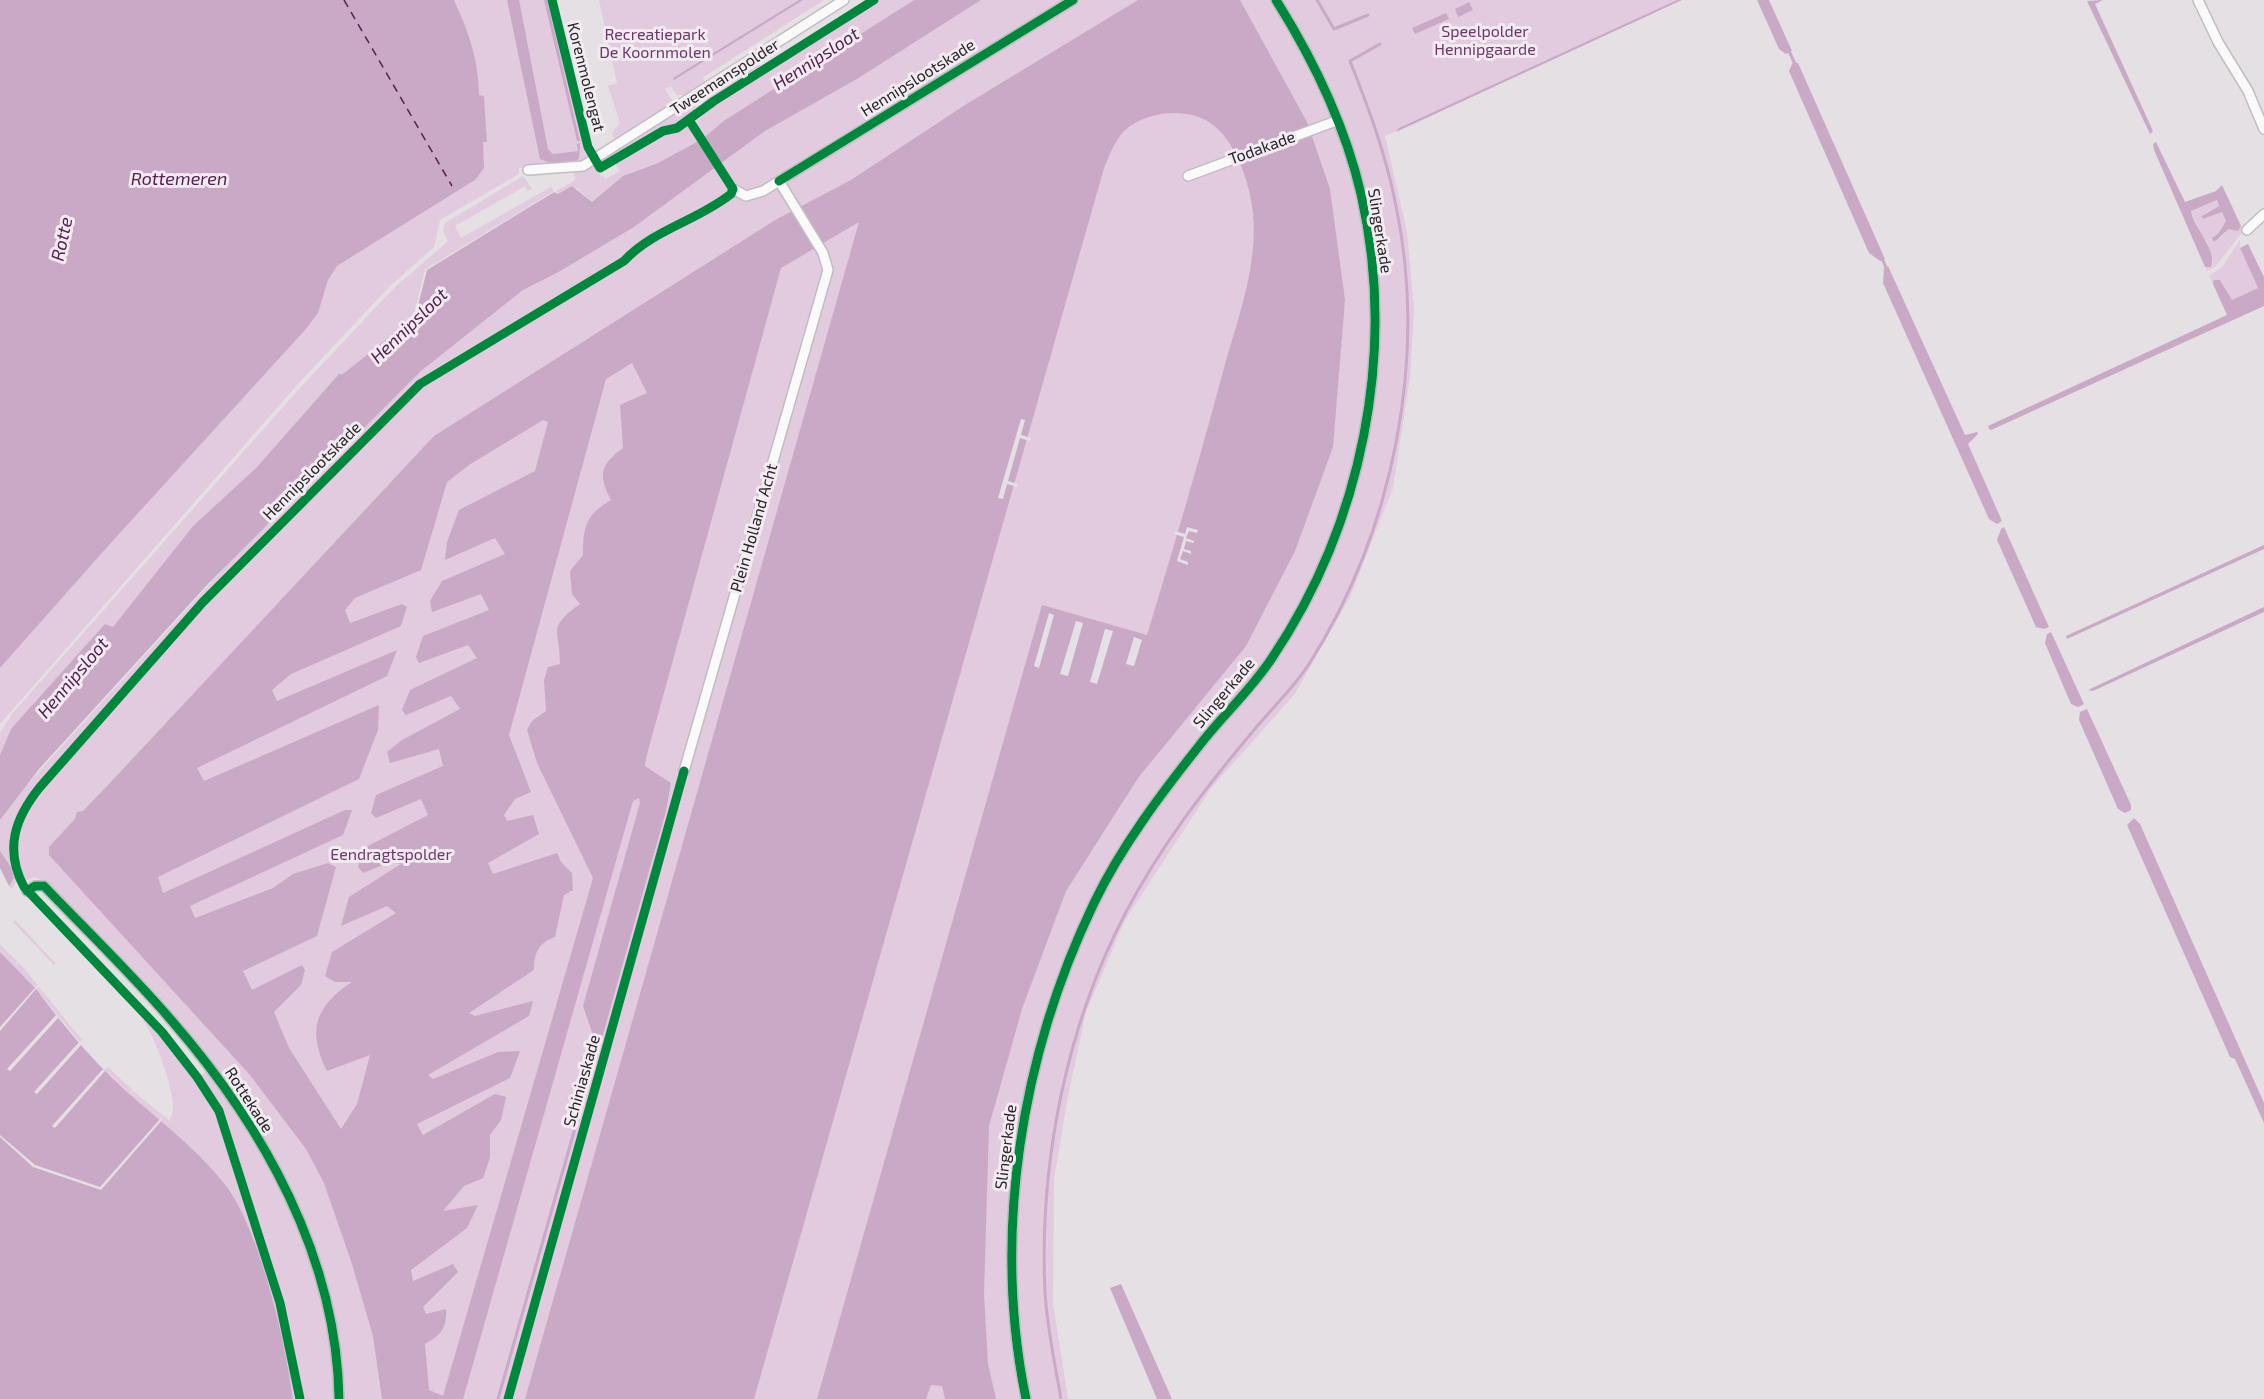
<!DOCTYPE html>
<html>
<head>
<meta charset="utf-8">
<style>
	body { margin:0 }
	canvas { display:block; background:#e4e0e4 }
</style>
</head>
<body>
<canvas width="2264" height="1399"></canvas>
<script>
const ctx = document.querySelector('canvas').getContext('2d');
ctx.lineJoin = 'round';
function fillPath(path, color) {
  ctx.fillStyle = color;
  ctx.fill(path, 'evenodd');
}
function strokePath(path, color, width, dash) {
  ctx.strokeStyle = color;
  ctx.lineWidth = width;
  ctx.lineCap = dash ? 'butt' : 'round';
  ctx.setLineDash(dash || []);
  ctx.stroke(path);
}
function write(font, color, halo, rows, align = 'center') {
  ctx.font = font + ' "Exo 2",sans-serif';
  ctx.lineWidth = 6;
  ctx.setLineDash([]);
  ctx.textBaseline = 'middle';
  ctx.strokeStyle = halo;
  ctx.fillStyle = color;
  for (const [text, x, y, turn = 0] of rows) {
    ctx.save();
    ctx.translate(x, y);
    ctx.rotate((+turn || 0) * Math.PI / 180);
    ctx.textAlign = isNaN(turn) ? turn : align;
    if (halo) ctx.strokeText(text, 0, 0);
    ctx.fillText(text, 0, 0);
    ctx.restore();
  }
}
const green = new Path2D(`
	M454,0H551L589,158L576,163L519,168V174L440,220L434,247L389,287L296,386L0,724V668L109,545L306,329L318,313L328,280L337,266L475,180L483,142L487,141L484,96L479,95C479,60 469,33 454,0ZM539,104L548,149L553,154L578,151L575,161L539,155Z
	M599,0H824L702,78L706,83L688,95H677L671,86L665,89L674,103L616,143L612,133L620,123L608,86L617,83Z
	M866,0H870L702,107L707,91L756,60L761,67Z
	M877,0H914L725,120L704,137L695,123L714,103Z
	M981,0H1677L1385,136L1407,232L1414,309L1410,377L1393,488L1349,599L1294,695L1212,787L1125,920L1086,1012L1068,1096L1054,1179L1053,1303L1068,1399H343L338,1334L328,1288L313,1242L278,1167L162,1004L44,881L34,877L25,881C4,848 20,816 41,788L204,604L422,385L625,263L647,242L736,196L729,190L725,196L645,238L623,259L419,382L201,601L39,785C13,818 5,839 17,880L12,889L9,886L14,878L11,867L0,851V820L23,789L249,541L421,371L523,290L557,273L634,227L765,131L857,79Z
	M699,96L693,114L683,121L663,129L599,166L597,161Z
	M686,126L691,128L699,140L658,163L623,176L592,202L577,188L558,194L556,191L575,180L574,174L592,163L596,171L606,179L620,171L615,163L663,134Z
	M523,176L532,189L528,191L525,186L455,226L461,238L551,187L554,191L425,269L411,324L394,333L343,374H339L256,468L193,526L113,628L11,729L0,755V733L12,714L299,389L393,289L446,243L448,240L443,231L445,223Z
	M2217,200L2219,206L2204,214L2203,219L2222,212L2226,221L2218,234L2221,238L2229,229H2240L2241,226L2245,229L2215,267L2207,271L2205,267H2211L2213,262L2207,241L2203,239L2191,211Z
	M2240,240V248L2258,288L2232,301L2220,280H2214L2213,284L2209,276L2222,267Z
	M15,920L56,964L54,965L13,922Z
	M0,945L17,961L16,965L19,963L38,985L35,988L0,952Z
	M39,987L82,1040L80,1042L36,989Z
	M142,1020L149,1021L195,1079L207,1071C265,1147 315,1239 331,1335C334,1356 334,1378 336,1399H293C286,1344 258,1224 224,1182C196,1150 162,1123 130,1094L133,1091L170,1121C171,1117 173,1112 173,1107C174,1091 154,1031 142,1020Z
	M108,1067L132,1090L129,1093L105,1070Z`);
const water = new Path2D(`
	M0,0H454C469,32 479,61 479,95L484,96L487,142H483L484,168L475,180L337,266L328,280L318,313L306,329L109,545L0,668Z
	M507,0H519L548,149L553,154L578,151L577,144L580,143L579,159C569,164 551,165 540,159Z
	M544,0H547L580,141H577Z
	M799,0H803L674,80L673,78Z
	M914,0H981L857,79L765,131L634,227L557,273L523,290L421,371L206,586L39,769L0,820V755L11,729L105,624L113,627L193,526L256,468L339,374H343L394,333L411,324L425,269L556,191L558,194L572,186L592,202L623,176L658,163L702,139L725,120Z
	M1138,0H1240L1307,122L1330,189L1345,300L1333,447L1295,551L1246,646L1138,778L1066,891L1022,1009L989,1126L984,1294L988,1364L996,1399H945L942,1386L931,1385L926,1399H817L1042,605L1147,635C1174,546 1200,458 1224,368C1238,318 1258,266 1253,213C1250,185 1239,151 1219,130C1197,107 1155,109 1130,126C1116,136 1111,152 1104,168L754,1399H525L859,222L781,268L646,758L645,766L671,783L666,811L598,1052L594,1049L593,1035L583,1006L640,803L639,798L633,801L463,1399H382L373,1336L352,1264L324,1183L306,1149L250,1075L49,855V847L75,819L77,812L83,811L109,784L434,436L777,219L851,180L965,105ZM632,363L647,393L620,405L623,448C600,465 598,475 611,500C586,515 583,526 583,555L570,571L572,594L580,604C545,629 561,630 560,664L548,667L544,680L546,711L532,721L527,730L537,763L593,878L443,1396L429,1390L425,1344C441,1335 447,1328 446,1309L426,1314L423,1307L458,1272L453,1264L413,1281L411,1270L467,1228L478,1205L443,1211L464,1186L483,1178L490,1158V1135L501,1120L506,1097L495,1094L423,1135L417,1124L510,1078L520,1051L498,1052L433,1079L428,1075L529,1016L533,1001L475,1016L469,1013L534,970C534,953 538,943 555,937L564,895L573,890L572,873L561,862L557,853L493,874L488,863L539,834L533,815L507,821L504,815L515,799L531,792L509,735L606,379ZM543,420L548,422L535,471L459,510L447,542L445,560L495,538L505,554L442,581L430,601L432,612L481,594L489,610L423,636L416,657L419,663L468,645L477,658L410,690L402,710L406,715L451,696L460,709L402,740L387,752L390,763L439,749L443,766L376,795L371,813L376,818L421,799L428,815L364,848L358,867L363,873L391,862L401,864L349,897L341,926L387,906L396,913L332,952L325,976L335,982H352C315,1006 307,1031 327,1071L370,1055L357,1104L341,1129L289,1048L274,1012L301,985L305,970L302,965L252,990L243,971L317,936L336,867L328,863L293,874L273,888L195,918L190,906L343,835L352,810H345L163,893L158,877L359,779L378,730L379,705L204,781L197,768L387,676L397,650L277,701L272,690L291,674L401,626L407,607L402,604L350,623L345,610L355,598L421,570L447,482L469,465Z
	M1677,0H1682L1396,132L1399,128Z
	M1757,0H1769L1792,51L1786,54L1779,49Z
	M2103,0L2095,4L2153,131L2150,134L2087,1Z
	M1469,2L1473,10L1458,17L1455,9Z
	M1446,13L1449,19L1415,34L1412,28Z
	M1793,62L1798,63L1885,259L1880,261L1869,253L1789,71Z
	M2156,142L2185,202L2216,191L2222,185L2241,226L2238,231L2229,229L2214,242L2212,238L2218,234L2226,221L2222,212L2203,219L2202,216L2219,206L2217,200L2191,211C2193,227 2218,250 2211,267H2205L2154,150L2153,144Z
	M2248,244L2264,277V306L1991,430L1989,429L1988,426L2227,315L2213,284L2214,280H2220L2232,300L2258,288L2240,248Z
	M1888,266L1965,435L1977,432L1978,434L1968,444L2002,521L1997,524L1989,519L1883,283L1884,268Z
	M2004,527L2049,627L2044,629L2036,627L1997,540L2001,529Z
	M2264,545V549L2067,639L2066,636Z
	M2264,607V612L2093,691L2088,690Z
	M2051,632L2084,704L2078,707L2071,704L2045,643L2047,634Z
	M2087,709L2131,805V810L2125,813L2118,809L2079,720L2080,712Z
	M2134,818L2140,824L2264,1103V1123L2235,1059L2230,1057L2127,825Z
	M0,851L11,867L14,878L9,886L0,868Z
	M0,952L35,988L0,1027Z
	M36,989C62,1024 91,1059 124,1089C157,1119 195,1147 224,1183C259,1226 286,1343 293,1399H0V1031Z
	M1121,1284L1172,1399H1157L1110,1288Z`);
const pier = new Path2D(`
	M555,188L558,194L554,192L427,270L413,325L400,335L411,324L425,269L554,192Z
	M1021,419L1025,420L1021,435L1031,438L1030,441L1020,438L1008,481L1018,484L1017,487L1007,484L1003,499L998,498Z
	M1187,527L1198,530L1197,533L1189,531L1186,538L1194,541V543L1186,541L1184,549L1191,551V554L1183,551L1180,559L1188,562V565L1177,561L1184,537L1174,534L1175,531L1185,534Z
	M1049,613L1054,615L1039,668L1034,666Z
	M1076,621L1083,623L1068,676L1060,674Z
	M1105,629L1113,631L1097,684L1090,682Z
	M1134,637L1142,640L1134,666L1126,664Z
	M56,1015L58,1018L10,1071L7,1069Z
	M80,1041L82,1044L37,1094L34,1092Z
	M103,1069L105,1071L55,1128L52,1126Z
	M161,1118L162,1120L101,1190L33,1167L0,1137V1135L35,1165L100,1187Z`);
const stream = new Path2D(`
	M1317,0L1334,29L1368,15
	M1789,51L1795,64
	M1881,256L1887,270
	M498,1399L595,1058
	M1061,1399C1055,1364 1047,1328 1045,1292C1039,1164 1066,1027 1125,914C1158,850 1203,791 1249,736C1268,712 1293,689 1309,664C1393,532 1428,359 1396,206C1386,155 1369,109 1350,61L1380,44`);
const ferry = new Path2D(`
	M344,0L452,186`);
const minor = new Path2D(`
	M2198,0L2218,42L2248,91L2264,129
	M528,170L583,166L844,0
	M1188,176L1336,121
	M733,189L746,196L763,191L1073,0
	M2247,230L2264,214
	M684,771L828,270L823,253L779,181
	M27,891L35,886H44C87,931 132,974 172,1021C263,1126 337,1257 339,1399
	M1026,1399C992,1234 1021,1055 1094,903C1121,847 1160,795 1199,746C1222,716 1251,690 1272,658C1362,524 1397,353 1361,194C1345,125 1313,59 1276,0`);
const cycleway = new Path2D(`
	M552,0L588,147L600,168L663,131L677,128L714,101L874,0
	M779,181L1073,0
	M27,891L35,886H44C87,931 132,974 172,1021C263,1126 337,1257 339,1399
	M300,1399L280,1303L219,1111L197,1077L162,1032L24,887C4,849 15,818 40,787L203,602L420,384L624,261C654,229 697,221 731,194L733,189L689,120
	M508,1399L684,771
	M1026,1399C992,1234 1021,1055 1094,903C1121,847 1160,795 1199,746C1222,716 1251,690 1272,658C1362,524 1397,353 1361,194C1345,125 1313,59 1276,0`);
const parkNames = [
	["Speelpolder",1485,32],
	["Hennipgaarde",1485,50],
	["Recreatiepark",655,35],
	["De Koornmolen",655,53],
	["Eendragtspolder",391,855]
];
const streetNames = [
	["Korenmolengat",586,77,76],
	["Tweemanspolder",725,77,-33],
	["Hennipslootskade",918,78,-32],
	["Todakade",1262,148,-20],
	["Slingerkade",1380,231,81],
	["Hennipslootskade",312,471,-45],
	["Plein Holland Acht",754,528,-74],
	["Slingerkade",1224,693,-50],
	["Schiniaskade",582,1081,-74],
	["Rottekade",249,1100,57],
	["Slingerkade",1006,1147,-83]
];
const waterNames = [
	["Hennipsloot",816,59,-33],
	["Rottemeren",179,179],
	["Rotte",62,239,-78],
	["Hennipsloot",409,326,-44],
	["Hennipsloot",73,678,-50]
];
fillPath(green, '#e2cadf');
fillPath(water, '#caa9c6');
fillPath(pier, '#e4e0e4');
strokePath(stream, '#caa9c6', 3);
strokePath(ferry, '#582053', 1.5, [8, 6]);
strokePath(minor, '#c0bec0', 12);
strokePath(minor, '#fbfafb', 9);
strokePath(cycleway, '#00873e', 9);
write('16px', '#6f366a', '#f3ebf2', parkNames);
write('16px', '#272427', '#f3ebf2', streetNames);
write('italic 18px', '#582053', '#f3ebf2', waterNames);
</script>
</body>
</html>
